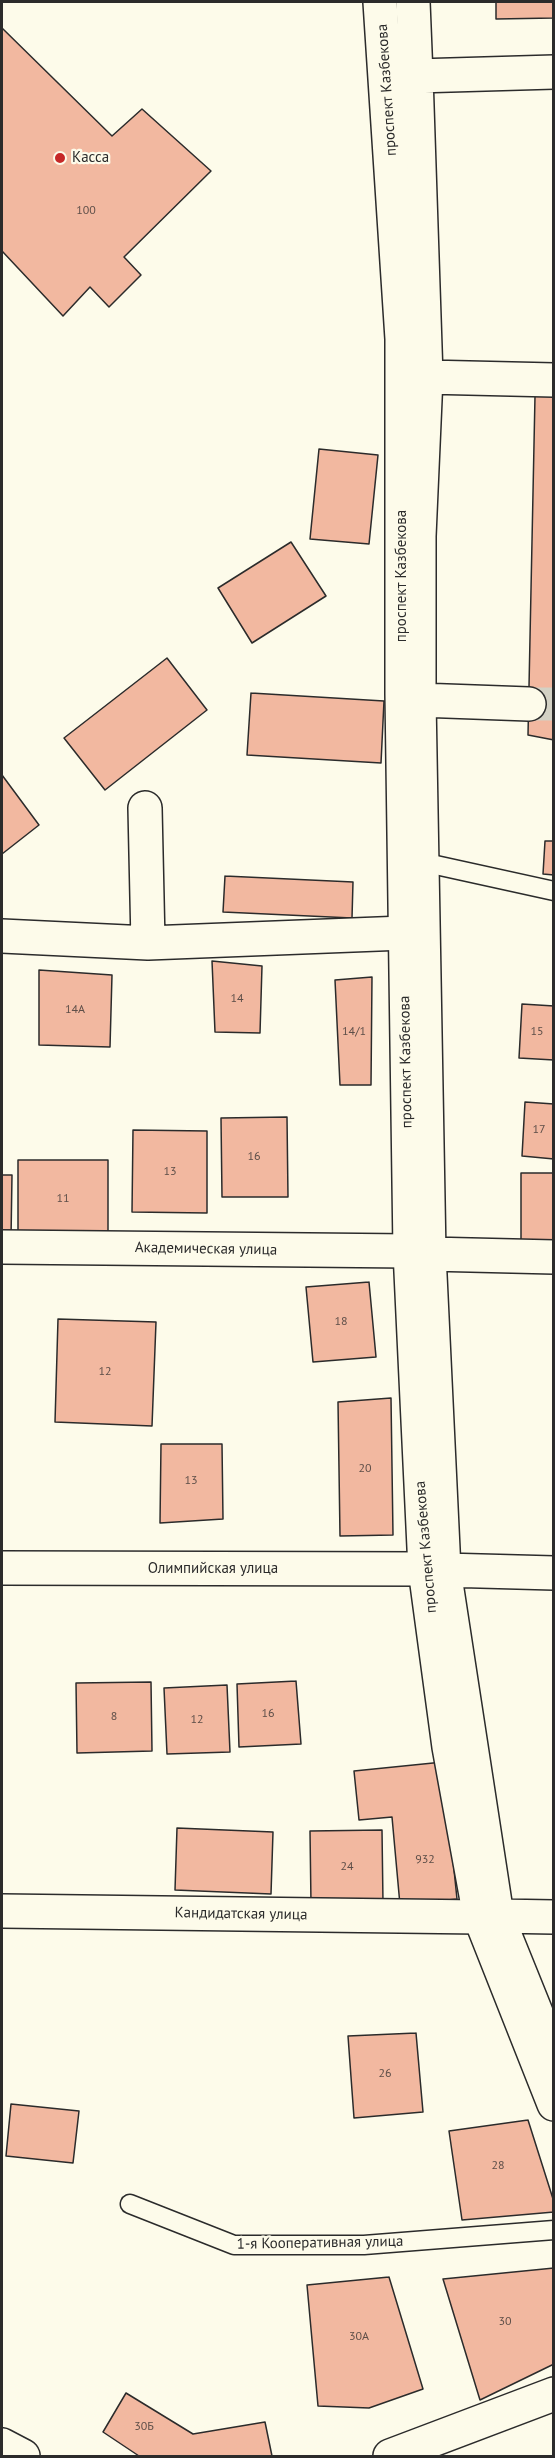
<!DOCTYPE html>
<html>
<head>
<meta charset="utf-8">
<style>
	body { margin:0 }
	#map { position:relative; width:555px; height:2458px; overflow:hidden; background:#fdfbea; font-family:"PT Sans",sans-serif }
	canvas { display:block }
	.frame { position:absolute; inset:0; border:3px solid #2b2b2b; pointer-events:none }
</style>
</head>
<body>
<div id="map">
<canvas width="555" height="2458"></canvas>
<div class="frame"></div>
</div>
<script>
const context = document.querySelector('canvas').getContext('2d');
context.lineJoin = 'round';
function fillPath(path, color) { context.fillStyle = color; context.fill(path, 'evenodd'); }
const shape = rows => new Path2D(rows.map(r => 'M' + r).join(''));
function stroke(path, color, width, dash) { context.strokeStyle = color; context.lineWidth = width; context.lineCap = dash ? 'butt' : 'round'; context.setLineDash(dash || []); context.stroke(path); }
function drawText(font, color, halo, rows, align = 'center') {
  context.font = font + ' "PT Sans",sans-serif'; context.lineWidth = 4.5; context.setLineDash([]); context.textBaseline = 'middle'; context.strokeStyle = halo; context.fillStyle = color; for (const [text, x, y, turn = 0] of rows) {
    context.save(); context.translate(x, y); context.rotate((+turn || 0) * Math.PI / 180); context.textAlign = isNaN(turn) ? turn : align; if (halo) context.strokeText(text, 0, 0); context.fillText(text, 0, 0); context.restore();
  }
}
const building = shape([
	[496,2,554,2,554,18,496,19,496,2],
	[2,28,112,136,142,109,211,171,124,257,141,275,109,307,90,287,63,316,2,251,2,28],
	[554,395,554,740,528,735,535,396,554,395],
	[319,449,378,455,369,544,310,539,319,449],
	[291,542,326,596,252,643,218,588,291,542],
	[167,658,207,710,105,790,64,738,167,658],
	[251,693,384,701,381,763,247,755,251,693],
	[2,775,39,825,2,854,2,775],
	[545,841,554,841,554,875,543,874,545,841],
	[225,876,353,882,352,918,223,912,225,876],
	[212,961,262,966,260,1033,215,1032,212,961],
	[39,970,112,975,110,1047,39,1045,39,970],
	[372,977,371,1085,340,1085,335,980,372,977],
	[522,1004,554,1006,554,1060,519,1058,522,1004],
	[525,1102,554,1104,554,1159,522,1156,525,1102],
	[287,1117,288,1197,222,1197,221,1118,287,1117],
	[133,1130,207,1131,207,1213,132,1212,133,1130],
	[18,1160,108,1160,108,1237,18,1237,18,1160],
	[521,1173,554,1173,554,1252,521,1252,521,1173],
	[2,1175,12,1175,11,1239,2,1238,2,1175],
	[369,1282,376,1357,313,1362,306,1287,369,1282],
	[58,1319,156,1322,152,1426,55,1422,58,1319],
	[391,1398,393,1535,340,1536,338,1402,391,1398],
	[161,1444,222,1444,223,1519,160,1523,161,1444],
	[296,1681,301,1744,239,1747,237,1684,296,1681],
	[151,1682,152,1751,77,1753,76,1683,151,1682],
	[227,1685,230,1752,167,1754,164,1688,227,1685],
	[443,1762,457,1899,400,1905,392,1817,359,1820,354,1771,443,1762],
	[177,1828,273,1832,271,1894,175,1890,177,1828],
	[382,1830,383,1903,311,1904,310,1831,382,1830],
	[416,2033,423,2112,354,2118,348,2036,416,2033],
	[11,2104,79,2111,73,2163,6,2156,11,2104],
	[528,2120,554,2202,554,2212,462,2220,449,2131,528,2120],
	[554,2268,554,2364,480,2400,443,2279,554,2268],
	[389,2277,423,2389,369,2408,318,2406,307,2285,389,2277],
	[126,2393,193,2434,265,2422,272,2456,139,2456,103,2432,126,2393]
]);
fillPath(building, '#f2b8a0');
stroke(building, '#2b2b2b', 1.5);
stroke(shape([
	[529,704,554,704]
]), '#d3d1c4', 33, [33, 16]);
const service = shape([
	[422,862,554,891],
	[130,2204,234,2245,364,2245,554,2230]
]);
const minor = shape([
	[413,2,416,76,554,72],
	[416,76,426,377,554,380],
	[426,377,419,536,419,700,429,1254,444,1570,497,1916,554,2057],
	[419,700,529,704],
	[145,808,148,943],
	[2,936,148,943,404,933],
	[2,1247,410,1251],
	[429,1254,554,1257],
	[2,1568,425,1569],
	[444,1570,554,1573],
	[2,1911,480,1917],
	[497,1916,554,1917],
	[2,2445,23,2456],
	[390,2456,554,2394]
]);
const trunk = shape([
	[380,2,402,339,402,694,410,1251,425,1569,449,1747,480,1917,554,2104]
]);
stroke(service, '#2b2b2b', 21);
stroke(minor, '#2b2b2b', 36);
stroke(trunk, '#2b2b2b', 36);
stroke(service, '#fdfbea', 18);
stroke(minor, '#fdfbea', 33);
stroke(trunk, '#fdfbea', 33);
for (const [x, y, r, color] of [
	[60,158,6,"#c62828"]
]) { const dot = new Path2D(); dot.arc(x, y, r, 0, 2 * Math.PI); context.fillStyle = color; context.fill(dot); stroke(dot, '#fdfbea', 2); }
drawText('12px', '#5d4e48', null, [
	["100",86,211],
	["14",237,999],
	["14А",75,1010],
	["14/1",354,1032],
	["15",537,1032],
	["17",539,1130],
	["16",254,1157],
	["13",170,1172],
	["11",63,1199],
	["18",341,1322],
	["12",105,1372],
	["20",365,1469],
	["13",191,1481],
	["16",268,1714],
	["8",114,1717],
	["12",197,1720],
	["932",425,1860],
	["24",347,1867],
	["26",385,2074],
	["28",498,2166],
	["30",505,2322],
	["30А",359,2337],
	["30Б",144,2427]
]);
drawText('15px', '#2b2b2b', '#fdfbea', [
	["проспект Казбекова",387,90,-94],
	["проспект Казбекова",402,576,-90],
	["проспект Казбекова",406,1062,-91],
	["Академическая улица",206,1249,1],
	["проспект Казбекова",426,1547,-95],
	["Олимпийская улица",213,1569],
	["Кандидатская улица",241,1914,1],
	["1-я Кооперативная улица",320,2243,-1]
]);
drawText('15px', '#2b2b2b', '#fdfbea', [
	["Касса",72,158]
], 'left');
</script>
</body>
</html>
